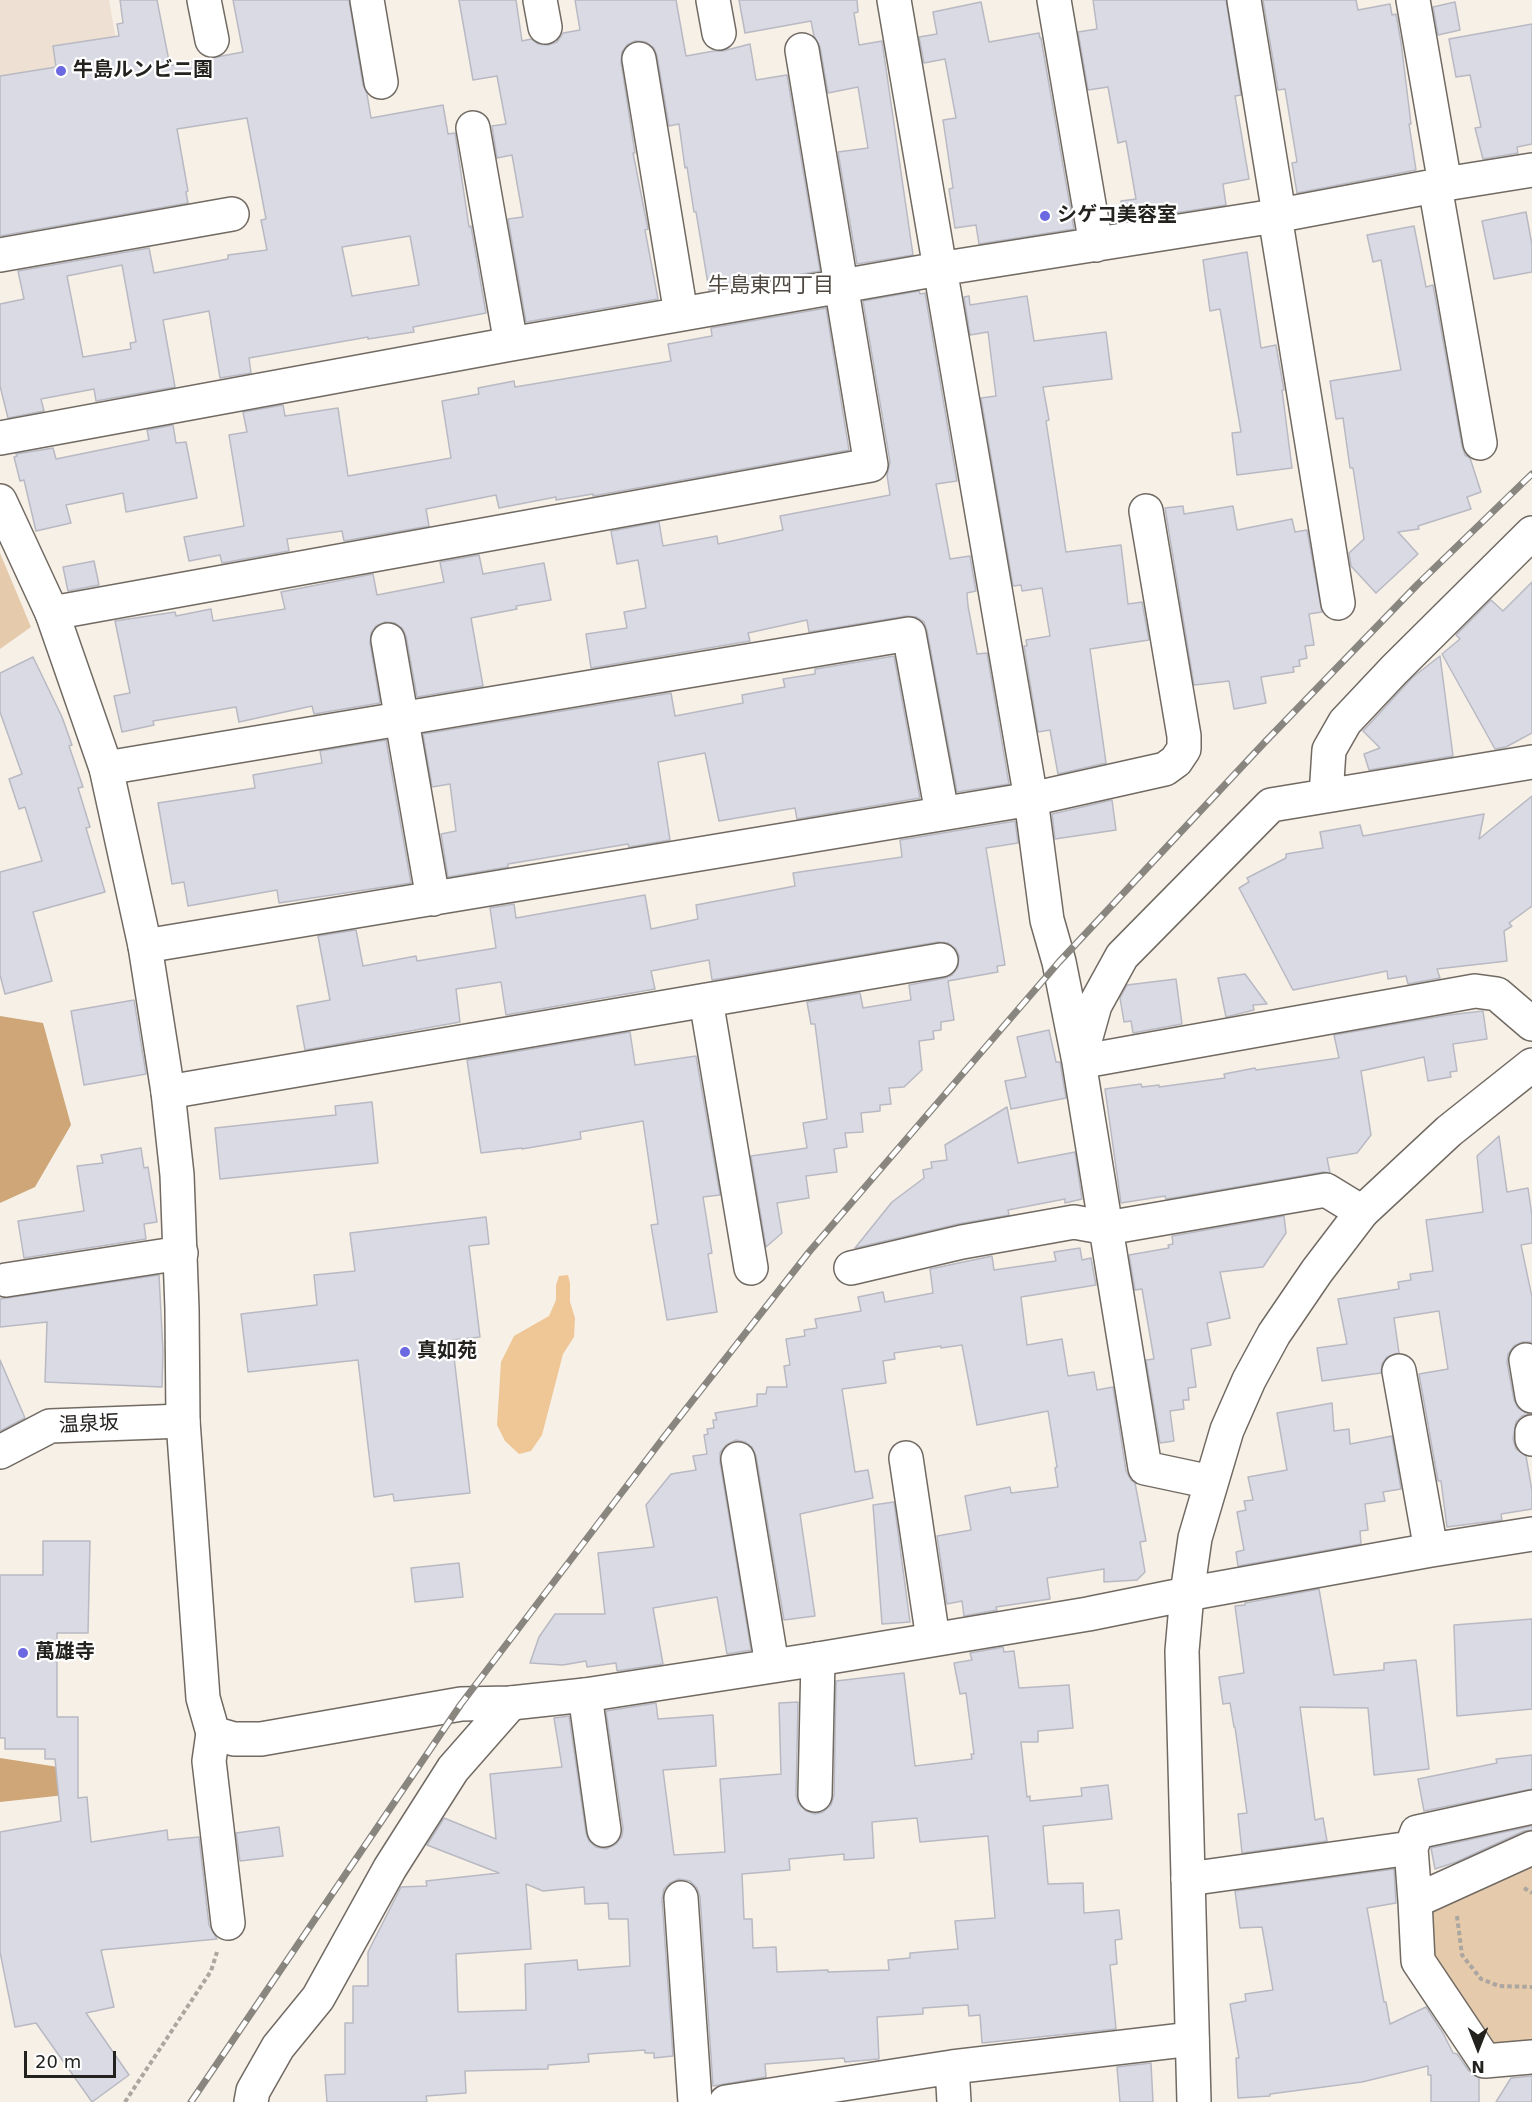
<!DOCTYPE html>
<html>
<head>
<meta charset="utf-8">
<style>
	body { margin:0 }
	#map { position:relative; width:1532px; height:2102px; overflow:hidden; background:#f7f0e7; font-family:"DejaVu Sans",sans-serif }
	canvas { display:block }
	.north { position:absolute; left:1448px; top:2018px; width:60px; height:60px; -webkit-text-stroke:4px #fff; paint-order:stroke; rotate:180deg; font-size:16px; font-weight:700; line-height:24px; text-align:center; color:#24221f }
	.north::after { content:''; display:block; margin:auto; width:21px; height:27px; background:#24221f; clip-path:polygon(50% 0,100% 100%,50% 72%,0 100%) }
	.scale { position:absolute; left:24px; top:2051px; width:92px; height:27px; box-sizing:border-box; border:3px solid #24221f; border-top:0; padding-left:8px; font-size:18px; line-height:21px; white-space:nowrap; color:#24221f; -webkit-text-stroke:4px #fff; paint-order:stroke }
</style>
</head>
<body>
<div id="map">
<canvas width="1532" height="2102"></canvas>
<div class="north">N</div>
<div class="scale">20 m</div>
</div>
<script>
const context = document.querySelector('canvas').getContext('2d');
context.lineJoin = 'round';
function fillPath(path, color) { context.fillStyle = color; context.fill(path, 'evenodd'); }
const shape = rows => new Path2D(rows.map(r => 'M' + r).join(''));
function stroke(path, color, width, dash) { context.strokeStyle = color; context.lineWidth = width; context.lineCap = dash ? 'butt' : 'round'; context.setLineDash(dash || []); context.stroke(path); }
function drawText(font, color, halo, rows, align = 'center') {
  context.font = font + ' "DejaVu Sans","Noto Sans JP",sans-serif'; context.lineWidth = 4.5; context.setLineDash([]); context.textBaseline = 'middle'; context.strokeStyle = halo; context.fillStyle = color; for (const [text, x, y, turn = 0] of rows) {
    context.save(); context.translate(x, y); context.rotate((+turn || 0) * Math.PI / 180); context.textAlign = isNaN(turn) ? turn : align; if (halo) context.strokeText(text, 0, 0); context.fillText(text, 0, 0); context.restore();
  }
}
fillPath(shape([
	[0,0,109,0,134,142,0,165]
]), '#eee1d3');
fillPath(shape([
	[0,553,31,627,0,649],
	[1532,1854,1532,2046,1489,2051,1427,1963,1424,1903]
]), '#e5caab');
fillPath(shape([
	[0,1016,43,1023,71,1125,35,1187,0,1203],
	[0,1758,71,1769,74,1794,0,1802]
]), '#cea677');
fillPath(shape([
	[568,1275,570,1283,570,1302,575,1318,574,1337,563,1354,542,1435,531,1451,519,1454,505,1441,497,1425,501,1362,514,1336,549,1316,556,1300,556,1285,559,1276]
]), '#efc695');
const building = shape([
	[120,0,157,0,170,66,243,52,233,0,349,0,363,85,367,94,371,118,443,105,448,134,455,133,469,227,471,226,486,313,413,327,414,332,368,339,368,337,249,358,251,373,220,378,209,311,163,320,175,387,96,401,94,389,41,399,44,411,8,418,0,386,0,304,24,299,18,271,149,248,154,273,228,259,228,255,267,250,261,220,266,219,247,118,177,129,188,191,186,192,188,203,0,236,0,76,56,67,53,46,119,36,117,24,123,23,120,0],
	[410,236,419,285,352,296,342,247,410,236],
	[122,265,136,342,130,343,131,349,83,357,67,276,122,265],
	[459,0,516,0,522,41,531,39,538,44,548,45,557,42,563,33,580,30,575,0,676,0,686,56,714,51,723,51,750,44,756,80,787,75,820,271,709,290,696,212,694,212,687,167,685,168,679,124,669,126,657,56,654,48,646,42,635,41,627,45,622,52,621,62,635,153,633,153,648,229,645,230,658,299,526,322,508,219,523,217,512,155,497,158,492,126,506,124,497,76,473,80,459,0],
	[739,0,857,0,858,12,854,13,859,45,882,41,913,255,857,264,838,152,868,148,858,87,828,93,820,47,814,36,811,21,745,33,739,0],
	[1093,0,1226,0,1241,95,1235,96,1249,179,1223,184,1226,205,1125,221,1121,201,1136,199,1126,141,1118,143,1108,87,1088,90,1078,32,1097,29,1093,0],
	[1263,0,1356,0,1358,10,1390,4,1392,15,1396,14,1401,42,1411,124,1409,124,1416,170,1297,193,1292,163,1297,162,1285,89,1278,90,1263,0],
	[981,2,989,42,1039,33,1040,38,1041,38,1074,229,979,244,976,225,955,228,949,189,953,188,943,120,956,118,945,59,924,63,919,37,937,34,933,12,981,2],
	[1455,2,1460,30,1438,35,1433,7,1455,2],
	[1532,24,1532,144,1517,147,1518,153,1483,159,1475,128,1481,127,1470,75,1456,77,1449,39,1532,24],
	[1526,212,1532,245,1532,272,1494,279,1482,221,1526,212],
	[1414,226,1426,287,1433,285,1462,446,1465,455,1470,458,1481,492,1467,497,1471,509,1418,526,1419,529,1398,532,1418,554,1376,593,1351,566,1349,553,1364,539,1353,468,1350,468,1343,418,1336,419,1330,381,1401,370,1381,260,1373,262,1367,235,1414,226],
	[1247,252,1261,348,1276,345,1284,390,1282,390,1292,468,1237,475,1232,433,1241,432,1220,309,1210,311,1203,260,1247,252],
	[919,291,920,294,925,293,957,481,936,484,950,559,970,556,976,591,967,593,968,606,977,654,987,653,1009,784,957,792,927,631,924,622,916,617,906,616,809,632,807,620,748,633,750,641,591,668,586,634,627,628,624,612,646,608,638,560,617,564,611,531,659,522,663,546,717,536,718,544,783,530,780,516,890,495,887,475,890,462,863,301,919,291],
	[969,296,970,305,1027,296,1034,341,1106,332,1112,379,1043,387,1049,420,1046,421,1066,552,1121,545,1128,604,1142,602,1149,640,1090,649,1106,763,1058,774,1050,730,1038,732,1024,646,1027,646,1026,640,1050,636,1042,588,1022,591,1021,585,1013,586,981,398,996,396,988,332,970,335,964,297,969,296],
	[826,308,849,450,593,496,593,494,556,500,556,497,499,508,496,495,426,509,429,526,344,541,342,531,287,539,289,551,222,563,220,555,189,561,184,537,244,526,229,435,247,432,243,412,283,405,285,416,338,408,348,476,451,458,442,401,479,394,478,388,514,381,515,387,671,361,668,344,712,336,711,328,826,308],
	[173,425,176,443,186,442,197,498,126,512,123,493,66,505,71,523,36,531,24,480,20,481,14,457,17,456,16,454,53,448,56,459,149,440,147,430,173,425],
	[1183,506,1184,514,1233,506,1237,530,1292,519,1295,532,1307,530,1322,612,1309,614,1314,645,1305,646,1307,658,1299,660,1300,666,1293,667,1294,672,1261,677,1266,703,1234,709,1229,681,1194,685,1165,508,1183,506],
	[479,555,483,574,544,563,551,600,516,606,517,609,471,618,483,686,417,697,406,636,402,628,395,623,385,622,376,626,371,633,370,643,380,703,314,714,312,706,239,722,236,707,153,721,154,725,122,732,114,696,130,693,115,621,175,612,176,616,211,609,213,621,285,609,281,592,373,574,377,595,444,582,440,562,479,555],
	[94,561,99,585,68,591,63,567,94,561],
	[1532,582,1532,733,1506,747,1495,749,1442,654,1460,639,1456,635,1491,600,1503,611,1532,582],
	[894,656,920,798,797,819,795,808,719,821,705,753,658,762,670,840,629,847,628,844,508,864,508,867,448,877,441,834,456,831,450,784,432,787,423,734,671,693,675,716,743,703,742,695,785,687,783,679,815,674,815,669,894,656],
	[1440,656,1453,756,1369,770,1364,754,1380,748,1363,731,1413,677,1440,656],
	[33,657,62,717,72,745,69,746,83,787,78,788,90,827,86,828,105,892,33,912,52,981,5,994,0,975,0,872,42,861,25,807,19,809,9,779,22,774,0,712,0,673,33,657],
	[386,740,411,883,279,903,277,890,188,906,184,882,172,884,158,803,255,788,253,775,322,763,320,751,386,740],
	[1532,796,1532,906,1509,923,1512,926,1504,931,1507,961,1437,969,1440,978,1408,984,1406,976,1388,979,1387,971,1293,990,1239,888,1249,882,1247,878,1286,858,1286,854,1323,848,1320,832,1360,825,1363,836,1484,814,1479,839,1532,796],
	[1112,800,1116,830,1055,839,1052,814,1112,800],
	[1015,821,1018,843,986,848,1005,965,997,966,998,972,948,981,954,1020,941,1022,941,1030,933,1031,934,1039,919,1041,922,1070,904,1087,889,1088,891,1104,880,1105,880,1111,861,1113,863,1132,845,1133,847,1147,834,1149,837,1172,806,1176,809,1198,777,1203,782,1233,766,1247,751,1156,807,1148,803,1123,827,1119,815,1024,811,1024,807,1002,860,993,863,1008,911,1000,909,985,945,978,952,975,958,967,959,956,956,949,948,943,938,942,712,980,709,960,651,971,655,989,506,1015,501,982,456,989,460,1022,305,1050,297,1006,330,1000,318,936,356,930,363,966,416,956,417,961,496,948,490,908,514,904,516,918,645,895,651,929,698,919,696,905,795,886,793,873,902,857,900,840,1015,821],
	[1245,974,1267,1004,1253,1005,1254,1010,1226,1017,1218,978,1245,974],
	[1176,979,1182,1024,1133,1033,1131,1021,1124,1022,1120,998,1127,985,1176,979],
	[134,1000,146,1074,84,1085,71,1011,134,1000],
	[1483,1011,1487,1039,1453,1044,1457,1071,1450,1072,1451,1077,1428,1081,1424,1057,1361,1071,1371,1135,1357,1153,1327,1158,1330,1173,1323,1172,1166,1199,1165,1196,1121,1203,1105,1089,1141,1084,1142,1087,1159,1085,1159,1087,1225,1078,1224,1074,1255,1068,1256,1070,1339,1058,1334,1035,1448,1015,1483,1011],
	[1049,1030,1056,1062,1060,1062,1066,1098,1011,1109,1005,1081,1026,1077,1017,1037,1049,1030],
	[630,1032,635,1065,696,1056,720,1195,703,1197,712,1253,708,1254,717,1312,667,1320,651,1225,658,1224,643,1121,580,1132,581,1139,522,1149,522,1148,481,1153,467,1060,630,1032],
	[372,1102,378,1163,220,1179,215,1128,336,1115,335,1106,372,1102],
	[1007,1107,1018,1163,1075,1152,1082,1199,1065,1203,1065,1199,1008,1210,1009,1215,958,1224,855,1248,892,1202,924,1178,923,1170,932,1168,931,1162,947,1160,945,1145,1007,1107],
	[1499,1136,1507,1192,1528,1188,1532,1216,1532,1243,1521,1245,1532,1297,1532,1342,1522,1342,1514,1346,1508,1354,1507,1362,1514,1400,1518,1408,1529,1414,1522,1416,1516,1422,1513,1439,1516,1449,1526,1456,1532,1491,1532,1509,1501,1514,1502,1520,1447,1527,1441,1481,1438,1481,1419,1374,1448,1369,1439,1311,1394,1318,1399,1353,1387,1357,1382,1364,1381,1373,1322,1381,1317,1348,1347,1344,1338,1299,1399,1289,1398,1282,1411,1280,1410,1274,1433,1271,1426,1220,1483,1212,1477,1156,1499,1136],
	[141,1148,144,1168,148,1167,157,1222,144,1224,146,1239,24,1258,18,1221,84,1211,77,1166,103,1163,101,1155,141,1148],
	[1284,1216,1286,1233,1263,1267,1220,1272,1230,1318,1207,1323,1211,1345,1191,1349,1196,1387,1188,1388,1189,1400,1183,1400,1184,1409,1170,1411,1174,1441,1160,1443,1146,1360,1154,1359,1142,1289,1135,1290,1129,1255,1169,1248,1168,1245,1173,1244,1172,1236,1284,1216],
	[486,1217,489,1244,469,1246,480,1337,452,1340,470,1493,394,1501,393,1494,374,1497,358,1360,248,1372,241,1314,317,1305,314,1275,355,1271,350,1233,486,1217],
	[1080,1248,1082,1260,1091,1258,1096,1285,1021,1297,1027,1345,1062,1339,1068,1376,1094,1372,1097,1390,1113,1387,1126,1471,1131,1480,1135,1483,1146,1541,1140,1542,1145,1572,1137,1580,1104,1582,1104,1569,1047,1578,1050,1599,996,1607,997,1610,964,1616,962,1601,947,1604,937,1536,971,1530,965,1496,1010,1487,1011,1493,1058,1487,1055,1468,1057,1467,1048,1411,977,1425,962,1345,941,1348,941,1346,894,1353,895,1359,883,1361,886,1383,842,1389,855,1472,868,1470,873,1498,800,1514,815,1616,784,1620,756,1456,752,1447,745,1442,736,1440,726,1445,720,1453,720,1462,751,1650,727,1654,717,1597,653,1608,663,1664,617,1671,616,1663,587,1667,586,1661,563,1665,530,1663,539,1637,555,1614,605,1614,598,1553,654,1547,646,1505,671,1474,696,1470,693,1456,707,1454,704,1435,708,1434,707,1429,714,1428,713,1420,717,1420,715,1413,757,1406,757,1394,766,1394,767,1387,787,1387,784,1366,790,1365,786,1339,805,1336,804,1330,817,1328,815,1319,861,1311,858,1297,883,1292,885,1302,933,1293,930,1269,992,1256,994,1270,1056,1261,1054,1252,1080,1248],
	[159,1275,163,1351,162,1387,45,1382,47,1322,0,1327,0,1299,159,1275],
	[0,1360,25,1418,0,1431,0,1360],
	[1332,1403,1334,1431,1349,1429,1350,1444,1392,1436,1401,1489,1383,1492,1385,1501,1365,1504,1368,1530,1360,1531,1361,1544,1238,1566,1236,1552,1244,1550,1237,1512,1246,1510,1244,1501,1253,1500,1248,1477,1287,1470,1277,1413,1332,1403],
	[894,1502,910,1622,882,1624,873,1505,894,1502],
	[43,1541,90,1541,88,1633,57,1633,57,1717,78,1717,78,1798,87,1797,91,1842,167,1830,168,1840,199,1837,209,1925,217,1939,101,1950,114,2007,86,2013,129,2075,92,2102,36,2023,15,2027,0,1952,0,1832,61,1821,55,1759,45,1759,45,1749,5,1749,5,1738,0,1738,0,1575,43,1575,43,1541],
	[459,1563,463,1597,415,1602,411,1568,459,1563],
	[1319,1589,1334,1675,1384,1670,1384,1663,1416,1660,1429,1769,1374,1775,1368,1708,1300,1707,1315,1820,1323,1818,1327,1841,1242,1853,1238,1814,1247,1813,1235,1727,1234,1727,1230,1703,1223,1704,1219,1677,1244,1673,1235,1606,1245,1605,1245,1603,1319,1589],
	[1532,1619,1532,1709,1457,1716,1454,1625,1532,1619],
	[1003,1647,1004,1652,1014,1651,1019,1688,1069,1685,1073,1728,1038,1731,1038,1742,1021,1742,1027,1797,1030,1796,1030,1801,1082,1796,1081,1788,1108,1785,1112,1819,1043,1826,1048,1884,1083,1883,1084,1913,1119,1910,1122,1939,1115,1940,1117,1964,1110,1965,1116,2029,982,2043,980,2015,969,2016,968,2005,923,2008,923,2014,877,2017,879,2059,845,2062,844,2058,765,2064,766,2077,713,2086,700,1897,697,1888,690,1881,679,1879,670,1883,664,1889,662,1899,673,2056,654,2058,654,2053,645,2053,645,2050,588,2054,589,2062,548,2065,548,2069,465,2071,466,2093,426,2096,427,2102,327,2102,325,2075,345,2074,345,2023,353,2023,353,1986,368,1986,368,1952,401,1887,427,1886,426,1881,499,1873,427,1845,444,1818,496,1839,490,1774,562,1767,554,1718,569,1716,586,1833,589,1841,596,1847,606,1849,616,1844,622,1836,623,1828,606,1711,656,1703,658,1719,713,1715,716,1766,663,1770,674,1855,725,1852,720,1779,781,1774,779,1703,798,1702,796,1795,798,1803,806,1811,815,1814,823,1812,831,1805,834,1795,836,1681,904,1673,915,1766,972,1759,971,1754,974,1754,966,1693,960,1694,954,1663,972,1660,970,1653,1003,1647],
	[917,1818,920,1842,988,1836,995,1918,955,1921,958,1949,910,1953,910,1958,888,1960,889,1970,828,1972,828,1970,777,1972,776,1947,753,1948,752,1919,744,1919,742,1874,790,1870,789,1859,844,1854,844,1860,874,1858,872,1822,917,1818],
	[526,1884,543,1891,584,1887,585,1904,608,1903,609,1919,628,1919,630,1966,578,1970,577,1960,525,1964,526,2010,458,2012,456,1954,531,1949,526,1884],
	[1532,1755,1532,1789,1424,1811,1418,1779,1497,1763,1496,1759,1532,1755],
	[1532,1826,1532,1830,1524,1831,1456,1862,1435,1869,1431,1848,1532,1826],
	[279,1827,283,1856,240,1861,236,1833,279,1827],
	[1394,1869,1396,1903,1367,1908,1384,2002,1386,2002,1390,2024,1426,2007,1443,2033,1453,2053,1457,2054,1469,2071,1479,2078,1479,2102,1431,2102,1431,2075,1428,2075,1428,2066,1362,2082,1270,2094,1270,2096,1238,2098,1236,2058,1239,2058,1230,2004,1246,2001,1245,1994,1273,1990,1262,1927,1240,1928,1235,1891,1394,1869],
	[1151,2063,1153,2102,1120,2102,1117,2067,1151,2063],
	[1532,2076,1532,2102,1496,2102,1511,2078,1532,2076]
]);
fillPath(building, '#d9dae4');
stroke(building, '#b8b9c2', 1.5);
const street = shape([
	[204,0,212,40],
	[367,0,381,82],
	[540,0,545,27],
	[713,0,719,33],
	[894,0,1031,799,1047,920,1059,962,1079,1062,1145,1468,1211,1482],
	[1054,0,1096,245],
	[1244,0,1279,214],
	[1413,0,1445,184],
	[639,59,681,314],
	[473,128,511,344],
	[1435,186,1480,443],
	[1275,216,1338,603],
	[0,255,232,214],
	[0,438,511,344,939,269,1275,216,1445,184,1532,170],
	[52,613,871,465,802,50],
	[388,640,433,899],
	[106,768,909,634,942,813],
	[1326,796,1329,750,1345,722,1394,670,1532,533],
	[145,946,1031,799,1165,769,1176,761,1184,749,1184,736,1146,511],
	[706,1000,751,1268],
	[1081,1055,1095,1005,1122,956,1271,805,1532,762],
	[1079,1062,1475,991,1497,994,1532,1024],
	[168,1092,941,960],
	[851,1268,962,1242,1074,1222,1107,1228,1326,1190,1362,1212],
	[6,1280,181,1253],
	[1526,1360,1532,1396],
	[1399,1371,1431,1550],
	[1532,1432,1532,1439],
	[0,1452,50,1426,183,1421],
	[906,1458,933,1639],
	[738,1459,772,1665],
	[1187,1594,1431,1550,1532,1534],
	[585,1695,604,1830],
	[213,1733,209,1761,228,1923],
	[815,1795,818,1659],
	[1411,1848,1417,1832,1532,1807],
	[1188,1879,1411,1848,1415,1901,1532,1848],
	[681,1898,695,2102],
	[1415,1901,1418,1961,1485,2061,1532,2057],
	[952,2067,954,2102],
	[251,2102,253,2091,278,2047,318,1998,390,1868,453,1769,511,1703],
	[726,2102,952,2067,1192,2039]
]);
const secondary = shape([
	[0,501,52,613,106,768,145,946,168,1092,177,1175,182,1309,183,1421,203,1698,213,1733,234,1739,261,1739,461,1704,511,1703,585,1695,818,1659,1088,1614,1187,1594],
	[1194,2102,1182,1651,1187,1594,1195,1538,1227,1430,1249,1380,1274,1334,1317,1271,1362,1212,1449,1131,1532,1065]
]);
stroke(street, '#716a63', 36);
stroke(secondary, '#716a63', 36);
stroke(shape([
	[1524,1888,1532,1893],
	[1457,1916,1462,1955,1481,1979,1499,1986,1532,1987],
	[125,2102,211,1971,217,1952]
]), '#aba69f', 4, [4.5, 3]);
stroke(street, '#fff', 33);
stroke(secondary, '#fff', 33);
const rail = shape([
	[191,2102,461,1704,664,1437,809,1252,1059,962,1264,743,1418,584,1532,474]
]);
stroke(rail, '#89857f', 7);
stroke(rail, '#fff', 4.5, [14]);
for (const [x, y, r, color] of [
	[61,71,6,"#6c68e1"],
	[1045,216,6,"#6c68e1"],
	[405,1352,6,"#6c68e1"],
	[23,1653,6,"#6c68e1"]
]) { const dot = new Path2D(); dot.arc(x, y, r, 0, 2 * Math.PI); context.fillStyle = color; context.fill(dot); stroke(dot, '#fff', 2); }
drawText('bold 20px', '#24221f', '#fff', [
	["牛島ルンビニ園",73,71],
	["シゲコ美容室",1057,216],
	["真如苑",417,1352],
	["萬雄寺",35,1653]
], 'left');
drawText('20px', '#24221f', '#fff', [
	["温泉坂",89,1425,-3]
]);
drawText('21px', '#4e4841', '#fff', [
	["牛島東四丁目",771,287]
]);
</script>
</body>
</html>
